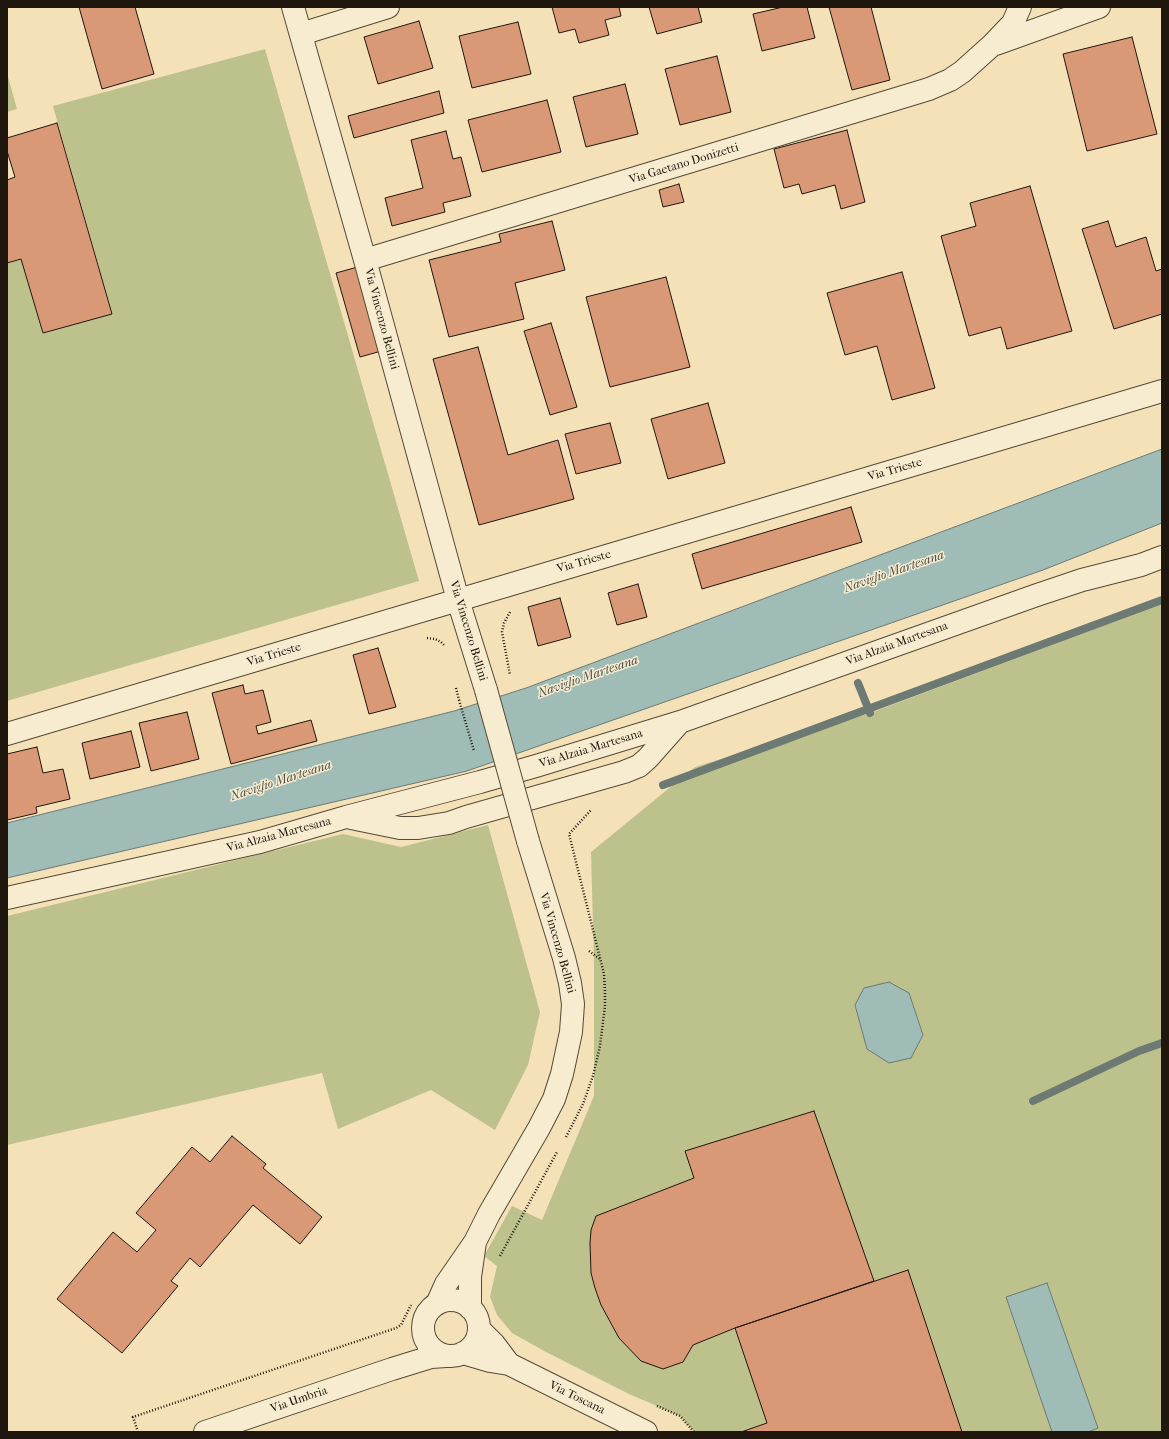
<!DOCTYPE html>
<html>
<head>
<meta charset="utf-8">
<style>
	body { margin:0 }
	#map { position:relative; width:1169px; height:1439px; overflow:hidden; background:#f5e1b7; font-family:"IM FELL French Canon",serif }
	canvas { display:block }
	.frame { position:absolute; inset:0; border:8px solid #1f170e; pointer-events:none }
</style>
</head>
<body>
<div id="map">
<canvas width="1169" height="1439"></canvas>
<div class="frame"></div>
</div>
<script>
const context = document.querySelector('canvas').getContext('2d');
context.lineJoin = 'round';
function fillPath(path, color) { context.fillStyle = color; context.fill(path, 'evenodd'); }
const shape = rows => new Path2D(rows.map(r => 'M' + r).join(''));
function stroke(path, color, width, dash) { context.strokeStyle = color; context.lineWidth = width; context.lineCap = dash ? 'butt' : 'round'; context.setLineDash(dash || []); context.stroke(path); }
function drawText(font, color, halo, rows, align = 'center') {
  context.font = font + ' "IM FELL French Canon",serif'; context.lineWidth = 3; context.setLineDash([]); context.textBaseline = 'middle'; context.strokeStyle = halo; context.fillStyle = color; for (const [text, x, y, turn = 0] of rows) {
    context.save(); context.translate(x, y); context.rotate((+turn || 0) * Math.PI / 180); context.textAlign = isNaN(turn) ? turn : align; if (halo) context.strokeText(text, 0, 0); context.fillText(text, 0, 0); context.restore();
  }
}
fillPath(shape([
	[265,49,419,581,7,701,7,263,21,259,43,333,112,313,53,106],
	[7,73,17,109,7,112],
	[1162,604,1162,1432,694,1432,680,1416,629,1394,544,1351,512,1333,497,1315,490,1297,497,1266,484,1256,512,1206,542,1220,594,1096,594,963,591,852,695,767,870,713],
	[488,825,540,1012,528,1065,495,1130,431,1090,338,1129,322,1073,7,1145,7,916,343,834,401,847]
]), '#bdc28d');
const water = shape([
	[1162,449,1162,523,1043,570,467,771,7,878,7,823,454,711,526,688,1162,449],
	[889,982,909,993,923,1035,911,1058,889,1063,867,1049,855,1005,864,988,889,982],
	[1047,1283,1098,1428,1088,1432,1052,1432,1006,1297,1047,1283]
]);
fillPath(water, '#9fbcb6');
stroke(water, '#6c7a73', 1);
stroke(shape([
	[858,683,870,713],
	[663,785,1162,600],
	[1033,1101,1139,1051,1162,1043]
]), '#6c7a73', 8);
const building = shape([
	[79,7,135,7,154,74,102,89,79,7],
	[552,7,619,7,621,16,605,20,609,35,579,43,575,29,559,33,552,7],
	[649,7,698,7,702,22,657,34,649,7],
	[783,7,807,7,815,38,762,51,753,14,783,7],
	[829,7,871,7,890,80,852,90,829,7],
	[419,21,433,68,378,84,364,37,419,21],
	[518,22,531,74,472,88,459,36,518,22],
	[1132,37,1157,134,1087,151,1063,54,1132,37],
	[717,56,731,112,680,125,665,69,717,56],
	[625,84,638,134,586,147,573,97,625,84],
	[439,91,444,113,354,138,348,116,439,91],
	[547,100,561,152,482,172,468,120,547,100],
	[57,123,112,314,43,333,21,259,7,263,7,180,15,177,7,151,7,138,57,123],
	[847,130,865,202,841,209,835,185,802,194,799,184,784,188,774,149,847,130],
	[446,131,453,159,461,157,471,196,443,203,445,212,392,226,385,198,423,188,411,140,446,131],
	[679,184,684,202,663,207,659,190,679,184],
	[1030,186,1072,331,1007,349,1001,327,969,336,941,236,976,226,970,203,1030,186],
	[552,221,565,270,515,283,524,319,449,337,429,260,501,242,499,234,552,221],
	[1108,221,1116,247,1146,237,1156,271,1162,269,1162,314,1114,329,1082,229,1108,221],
	[361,266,385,350,360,357,336,273,361,266],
	[902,272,935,388,892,400,877,346,845,355,827,293,902,272],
	[666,277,690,367,610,387,586,297,666,277],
	[551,323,577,407,550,415,524,331,551,323],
	[478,347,508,455,558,440,574,499,479,525,433,359,478,347],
	[708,403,725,463,668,479,651,419,708,403],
	[610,423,621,463,576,474,565,434,610,423],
	[851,507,862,542,702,589,692,554,851,507],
	[638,584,647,617,617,625,608,593,638,584],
	[560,598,571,637,538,646,528,607,560,598],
	[378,648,396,707,369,714,353,655,378,648],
	[243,685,245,694,263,690,271,722,256,726,258,734,311,720,317,741,231,764,212,693,243,685],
	[187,712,199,759,151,771,139,723,187,712],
	[131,731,140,767,90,779,82,743,131,731],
	[37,747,43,773,63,769,70,799,36,807,37,813,7,820,7,754,37,747],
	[814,1111,874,1281,735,1328,693,1345,683,1362,663,1369,641,1361,619,1338,601,1305,595,1288,591,1273,590,1243,591,1230,596,1216,694,1178,685,1151,814,1111],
	[232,1136,266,1164,263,1168,322,1217,300,1244,253,1205,200,1267,190,1258,171,1281,178,1286,122,1353,57,1299,113,1232,137,1252,156,1230,136,1213,192,1147,210,1162,232,1136],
	[908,1270,962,1432,741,1432,767,1423,735,1328,908,1270]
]);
fillPath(building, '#d99876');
stroke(building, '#1f170e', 1);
const minor = shape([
	[293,7,365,260,458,600,486,690],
	[301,34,388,7],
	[996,44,1099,7],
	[365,260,929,89,950,80,962,72,991,46,1013,23,1020,7],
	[7,734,1162,391],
	[351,818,400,828,418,828,449,823,466,817,624,772,639,766,648,758,679,723],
	[7,898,260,842,346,817,480,782,536,766,680,722,1037,595,1082,580,1141,565,1162,557],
	[475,1242,489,1214,539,1128,554,1099,562,1074,571,1032,573,1004,570,983,564,958,528,841],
	'423 1328a28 28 0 1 1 56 0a28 28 0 1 1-56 0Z',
	[437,1304,446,1284,475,1242,470,1277,470,1308],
	[463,1353,490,1361,509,1364,494,1344,479,1329],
	[509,1364,646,1432],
	[205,1432,392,1369,431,1357,446,1356]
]);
stroke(minor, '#544a38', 24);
stroke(shape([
	[510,612,504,623,502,632,510,675],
	[427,638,435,639,441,642,444,645],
	[456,688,459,700],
	[589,951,600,959],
	[566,1137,583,1104,593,1076,600,1046,605,1006,605,991,604,974,569,834,591,810],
	[500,1256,557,1152],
	[657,1406,680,1416,694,1432],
	[138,1432,133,1417,396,1328,401,1325,411,1305]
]), '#1f170e', 2.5, [1, 2]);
stroke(minor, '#f8ecd0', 22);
const minorBridge = shape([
	[486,690,528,841]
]);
stroke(minorBridge, '#544a38', 24, []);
stroke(shape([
	[459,700,474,751]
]), '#1f170e', 2.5, [1, 2]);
stroke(minorBridge, '#f8ecd0', 22);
drawText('12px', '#1f170e', '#f8ecd0', [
	["Via Gaetano Donizetti",684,164,-17],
	["Via Vincenzo Bellini",381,319,75],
	["Via Trieste",895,470,-16],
	["Via Trieste",584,562,-16],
	["Via Vincenzo Bellini",468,631,73],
	["Via Alzaia Martesana",897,644,-20],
	["Via Trieste",274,655,-17],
	["Via Alzaia Martesana",591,749,-17],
	["Via Alzaia Martesana",279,835,-15],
	["Via Vincenzo Bellini",557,943,74],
	["Via Toscana",577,1398,26],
	["Via Umbria",299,1400,-19]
]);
drawText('italic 13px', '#4c5149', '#f8ecd0', [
	["Naviglio Martesana",894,572,-19],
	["Naviglio Martesana",588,677,-19],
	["Naviglio Martesana",281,781,-18]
]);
</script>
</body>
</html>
